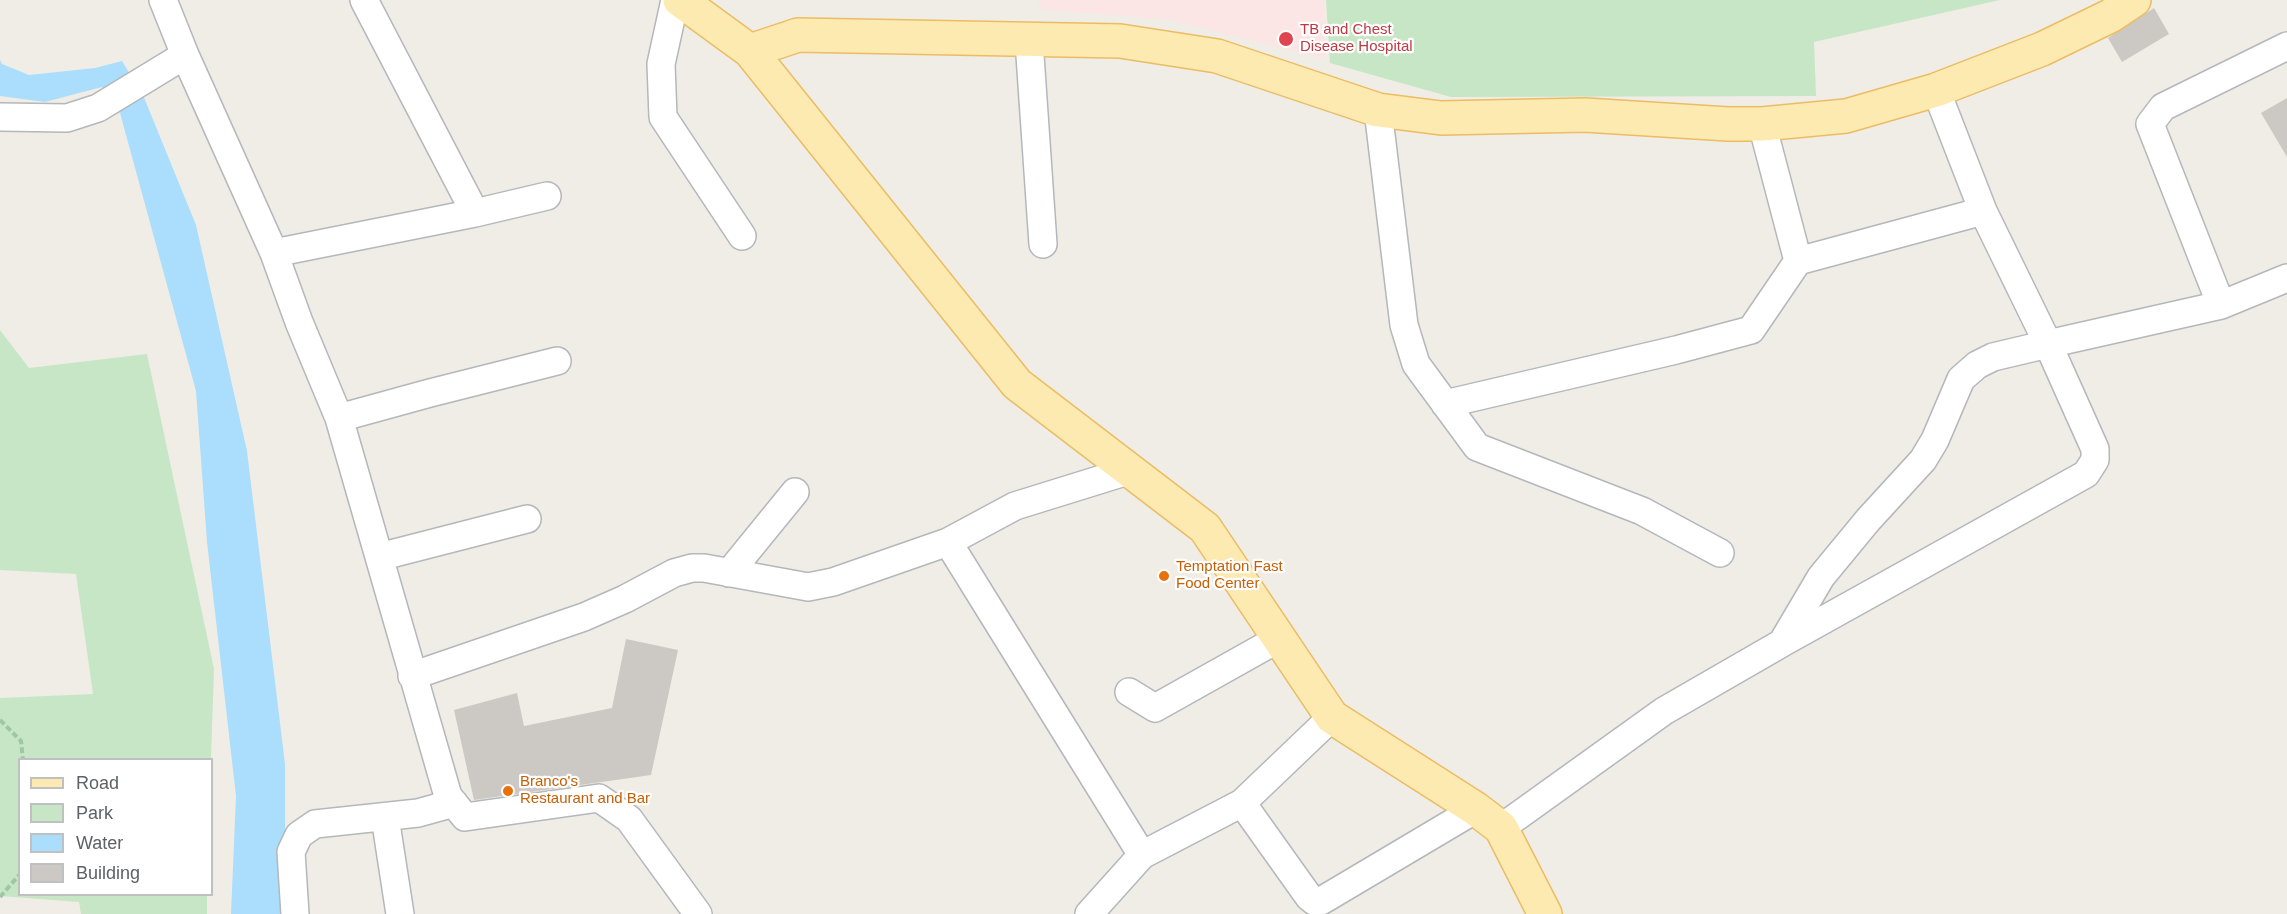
<!DOCTYPE html>
<html>
<head>
<meta charset="utf-8">
<style>
	body { margin:0 }
	#map { position:relative; width:2287px; height:914px; overflow:hidden; background:#f0ede7; font-family:Helvetica,sans-serif }
	canvas { display:block }
	.legend { position:absolute; left:18px; top:758px; width:195px; height:138px; box-sizing:border-box; background:#fff; border:2px solid #bfc0c2; margin:0; padding:8px 10px; list-style:none; font-size:18px; color:#5e6266 }
	.legend li { display:flex; align-items:center; gap:12px; height:30px }
	.legend b { width:30px; border:2px solid #bfc0c2 }
</style>
</head>
<body>
<div id="map">
<canvas width="2287" height="914"></canvas>
<ul class="legend">
<li><b style="height:8px;background:#fceab0"></b>Road</li>
<li><b style="height:16px;background:#c7e6c5"></b>Park</li>
<li><b style="height:16px;background:#abdefc"></b>Water</li>
<li><b style="height:16px;background:#ccc8c4"></b>Building</li>
</ul>
</div>
<script>
const context = document.querySelector('canvas').getContext('2d');
context.lineJoin = 'round';
function fillPath(path, color) { context.fillStyle = color; context.fill(path, 'evenodd'); }
const shape = rows => new Path2D(rows.map(r => 'M' + r).join(''));
function stroke(path, color, width, dash) { context.strokeStyle = color; context.lineWidth = width; context.lineCap = dash ? 'butt' : 'round'; context.setLineDash(dash || []); context.stroke(path); }
function drawText(font, color, halo, rows, align = 'center') {
  context.font = font + ' Helvetica,sans-serif'; context.lineWidth = 4.5; context.setLineDash([]); context.textBaseline = 'middle'; context.strokeStyle = halo; context.fillStyle = color; for (const [text, x, y, turn = 0] of rows) {
    context.save(); context.translate(x, y); context.rotate((+turn || 0) * Math.PI / 180); context.textAlign = isNaN(turn) ? turn : align; if (halo) context.strokeText(text, 0, 0); context.fillText(text, 0, 0); context.restore();
  }
}
fillPath(shape([
	[1039,0,1324,0,1325,59,1170,20,1039,9]
]), '#fbe5e5');
fillPath(shape([
	[1326,0,2000,0,1814,42,1816,96,1451,97,1330,63],
	[0,330,29,368,147,354,214,669,211,759,20,760,20,894,207,895,207,914,81,914,79,902,0,896,0,698,93,694,76,574,0,570]
]), '#c7e6c5');
fillPath(shape([
	[0,60,2,64,29,75,95,68,122,61,143,95,196,225,247,451,285,764,285,914,231,914,236,796,207,542,196,391,120,113,102,87,45,102,0,96]
]), '#abdefc');
fillPath(shape([
	[2154,8,2169,34,2122,62,2108,38],
	[2287,98,2287,157,2261,113],
	[626,639,678,650,651,775,474,800,454,710,517,693,524,726,612,708]
]), '#ccc8c4');
const minor = shape([
	[163,0,185,55,274,253,299,322,339,418,448,796,465,817,599,798,629,819,698,914],
	[364,0,475,213],
	[675,0,661,64,663,117,742,236],
	[1029,41,1043,244],
	[1936,90,1983,211,2048,344,2221,305,2287,278],
	[1378,110,1404,325,1416,364,1477,447,1642,511,1720,553],
	[0,117,67,118,98,108,185,55],
	[274,253,475,213,547,196],
	[1798,261,1983,211],
	[2221,305,2150,124,2163,107,2287,46],
	[1445,404,1676,350,1751,330,1798,261,1762,124],
	[339,418,430,393,557,361],
	[948,542,1142,855,1242,803,1332,717],
	[379,557,527,519],
	[729,573,795,492],
	[412,676,584,617,625,599,674,573,692,568,704,568,808,587,833,582,948,542,1015,506,1131,470],
	[1129,692,1155,708,1278,639],
	[1242,803,1309,897,1314,901,1321,901,1476,809],
	[385,817,400,914],
	[1501,828,1664,711,1782,643,1821,577,1868,520,1923,460,1935,440,1961,379,1977,365,1993,357,2048,344,2095,449,2095,460,2086,474,1782,643],
	[295,914,291,852,299,835,315,824,418,813,454,803],
	[1089,914,1142,855]
]);
const major = shape([
	[680,0,750,51,798,35,1120,41,1217,56,1378,110,1441,118,1585,115,1728,124,1762,124,1846,116,1936,90,2042,49,2110,16,2134,0],
	[750,51,1017,384,1205,528,1332,717,1476,809,1501,828,1545,914]
]);
stroke(minor, '#b4b7bb', 30);
stroke(major, '#ecbc63', 36);
stroke(shape([
	[0,720,21,741,23,760],
	[0,897,20,874]
]), '#9ec7a6', 4, [6, 3]);
stroke(minor, '#fff', 27);
stroke(major, '#fceab0', 33);
for (const [x, y, r, color] of [
	[1286,39,8,"#e0444e"],
	[1164,576,6,"#e8710a"],
	[508,791,6,"#e8710a"]
]) { const dot = new Path2D(); dot.arc(x, y, r, 0, 2 * Math.PI); context.fillStyle = color; context.fill(dot); stroke(dot, '#fff', 2); }
drawText('15px', '#be3a42', '#fff', [
	["TB and Chest",1300,30],
	["Disease Hospital",1300,47]
], 'left');
drawText('15px', '#c56008', '#fff', [
	["Temptation Fast",1176,567],
	["Food Center",1176,584],
	["Branco's",520,782],
	["Restaurant and Bar",520,799]
], 'left');
</script>
</body>
</html>
